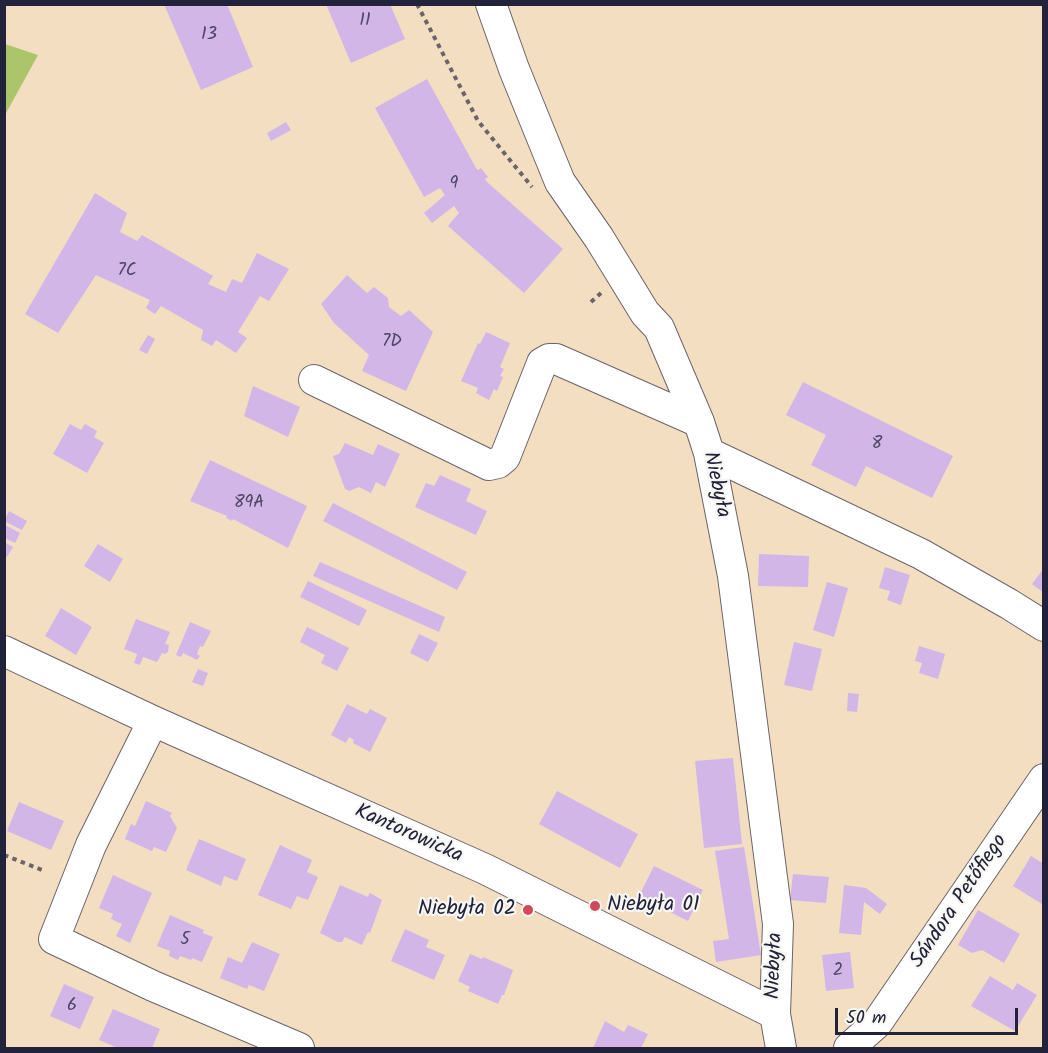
<!DOCTYPE html>
<html>
<head>
<meta charset="utf-8">
<style>
	body { margin:0 }
	#map { position:relative; width:1048px; height:1053px; overflow:hidden; background:#f3dec2; font-family:Kalam,sans-serif }
	canvas { display:block }
	.frame { position:absolute; inset:0; border:6px solid #22223b; pointer-events:none }
	.scale { position:absolute; left:835px; top:1008px; width:183px; height:27px; box-sizing:border-box; border:3px solid #22223b; border-top:0; padding-left:8px; font-size:18px; line-height:21px; white-space:nowrap; color:#22223b; -webkit-text-stroke:4px #f6f6f2; paint-order:stroke }
</style>
</head>
<body>
<div id="map">
<canvas width="1048" height="1053"></canvas>
<div class="frame"></div>
<div class="scale">50 m</div>
</div>
<script>
const context = document.querySelector('canvas').getContext('2d');
context.lineJoin = 'round';
function fillPath(path, color) { context.fillStyle = color; context.fill(path, 'evenodd'); }
const shape = rows => new Path2D(rows.map(r => 'M' + r).join(''));
function stroke(path, color, width, dash) { context.strokeStyle = color; context.lineWidth = width; context.lineCap = dash ? 'butt' : 'round'; context.setLineDash(dash || []); context.stroke(path); }
function drawText(font, color, halo, rows, align = 'center') {
  context.font = font + ' Kalam,sans-serif'; context.lineWidth = 4.5; context.setLineDash([]); context.textBaseline = 'middle'; context.strokeStyle = halo; context.fillStyle = color; for (const [text, x, y, turn = 0] of rows) {
    context.save(); context.translate(x, y); context.rotate((+turn || 0) * Math.PI / 180); context.textAlign = isNaN(turn) ? turn : align; if (halo) context.strokeText(text, 0, 0); context.fillText(text, 0, 0); context.restore();
  }
}
fillPath(shape([
	[5,44,38,55,5,115]
]), '#acc56a');
fillPath(shape([
	[164,4,227,4,253,67,201,90],
	[326,4,390,4,405,39,351,63],
	[427,79,476,168,478,170,481,168,488,177,485,179,487,182,563,249,524,293,448,226,459,213,454,206,432,223,424,213,445,195,440,188,424,197,375,108],
	[286,122,291,130,271,141,267,133],
	[95,193,127,213,120,232,137,241,142,235,213,276,208,284,226,292,232,279,242,283,257,253,289,269,269,301,260,296,238,332,247,338,236,353,216,340,212,346,201,340,203,330,161,306,155,314,146,308,150,300,96,275,58,333,25,314],
	[347,275,367,293,374,287,388,298,389,307,401,316,409,310,433,332,406,391,362,371,369,355,334,323,321,304],
	[486,332,510,343,500,367,504,369,500,376,503,377,497,391,494,389,489,400,476,393,478,388,461,381,478,343,480,344],
	[148,335,155,339,147,354,139,350],
	[803,382,953,456,932,498,866,466,856,487,811,465,826,435,786,415],
	[253,386,300,407,288,437,244,416],
	[70,424,81,430,85,424,97,431,94,437,104,443,87,473,53,454],
	[345,443,373,455,378,444,400,454,385,487,376,482,371,493,359,487,349,491,345,489,333,456,339,454],
	[210,460,307,506,288,548,233,519,232,521,226,518,227,516,190,501],
	[440,475,471,489,466,501,487,511,476,535,415,507,426,483,434,486],
	[333,503,467,572,457,590,323,521],
	[9,511,27,521,22,530,4,521],
	[5,525,20,533,15,543,5,538],
	[4,542,13,547,7,557,4,556],
	[98,544,123,559,110,582,84,566],
	[759,554,809,556,808,587,758,586],
	[320,562,445,617,439,632,313,576],
	[885,567,910,575,901,605,887,600,890,591,879,588],
	[1044,568,1044,593,1032,584],
	[308,581,367,610,359,626,300,597],
	[827,582,848,588,834,637,813,630],
	[61,608,92,627,76,655,45,636],
	[136,619,170,632,165,644,169,645,168,652,165,654,162,653,157,662,143,657,140,665,134,663,137,654,124,649],
	[190,622,211,631,203,647,200,646,197,654,200,656,197,660,183,653,181,657,176,655],
	[307,627,349,648,337,671,321,663,325,655,300,642],
	[419,634,438,643,428,662,410,653],
	[794,642,822,649,812,691,784,685],
	[919,646,945,654,938,679,919,673,922,663,915,661],
	[198,669,208,673,203,686,192,682],
	[848,693,859,694,857,712,847,711],
	[347,704,367,714,370,709,387,718,370,752,353,743,354,740,349,737,346,743,331,735],
	[733,758,742,844,704,848,695,761],
	[557,791,638,834,620,868,539,824],
	[146,801,172,813,170,816,177,828,166,852,154,847,152,851,125,839,131,824,135,826],
	[19,802,64,821,51,850,7,831],
	[199,839,246,859,237,881,224,876,221,886,186,870],
	[280,845,312,860,307,872,318,877,308,900,297,896,291,909,258,895],
	[744,847,761,955,716,962,713,941,729,939,715,851],
	[1031,856,1044,864,1042,904,1013,886],
	[654,866,703,890,688,921,639,896],
	[793,874,829,877,826,903,790,900],
	[113,875,152,893,130,943,116,936,122,924,111,919,113,914,99,908],
	[340,885,368,897,370,893,382,900,370,933,368,932,362,945,345,937,342,942,338,942,320,933],
	[844,885,866,888,887,904,880,914,864,902,861,935,839,933],
	[978,910,1020,934,1004,963,982,950,972,953,958,945],
	[170,915,204,930,203,933,213,937,202,962,192,958,191,960,180,956,178,960,169,956,170,951,157,946],
	[405,929,429,940,426,947,445,955,434,980,391,961],
	[252,942,280,954,264,991,249,985,247,989,220,978,228,957,242,963],
	[850,952,854,988,826,991,822,955],
	[470,954,482,959,483,957,513,970,504,995,502,995,498,1004,468,991,470,987,458,981],
	[990,976,1013,990,1017,983,1037,995,1015,1031,971,1006],
	[64,984,94,997,80,1029,50,1016],
	[113,1009,160,1029,152,1048,118,1048,99,1040],
	[605,1021,624,1032,628,1025,648,1034,641,1048,593,1048]
]), '#d2b6e8');
const minor = shape([
	[491,4,514,69,560,182,599,238,645,313,659,328,699,422,709,453,733,576,778,924,775,1014,781,1048],
	[314,380,489,465,498,463,505,457,542,363,549,359,556,359,699,422],
	[709,453,921,554,1009,604,1044,626],
	[4,651,153,721,485,869,775,1014],
	[153,721,91,845,54,939,153,986,299,1048],
	[849,1048,877,1023,1044,779]
]);
stroke(minor, '#6b646a', 32);
stroke(shape([
	[417,4,478,121,532,187],
	[591,302,601,293],
	[4,855,42,870]
]), '#6b646a', 4, [4.5, 4.5]);
stroke(minor, '#fff', 30);
for (const [x, y, r, color] of [
	[595,906,6,"#d1495b"],
	[528,910,6,"#d1495b"]
]) { const dot = new Path2D(); dot.arc(x, y, r, 0, 2 * Math.PI); context.fillStyle = color; context.fill(dot); stroke(dot, '#f6f6f2', 2); }
drawText('18px', '#4e4766', null, [
	["11",365,22],
	["13",209,36],
	["9",454,185],
	["7C",127,272],
	["7D",392,343],
	["8",877,445],
	["89A",249,504],
	["5",185,941],
	["2",838,972],
	["6",72,1007]
]);
drawText('21px', '#22223b', '#f6f6f2', [
	["Niebyła",715,485,78],
	["Kantorowicka",408,835,24],
	["Sándora Petőfiego",960,902,-56],
	["Niebyła",776,966,-88]
]);
drawText('21px', '#22223b', '#f6f6f2', [
	["Niebyła 01",607,906],
	["Niebyła 02",516,910,"right"]
], 'left');
</script>
</body>
</html>
